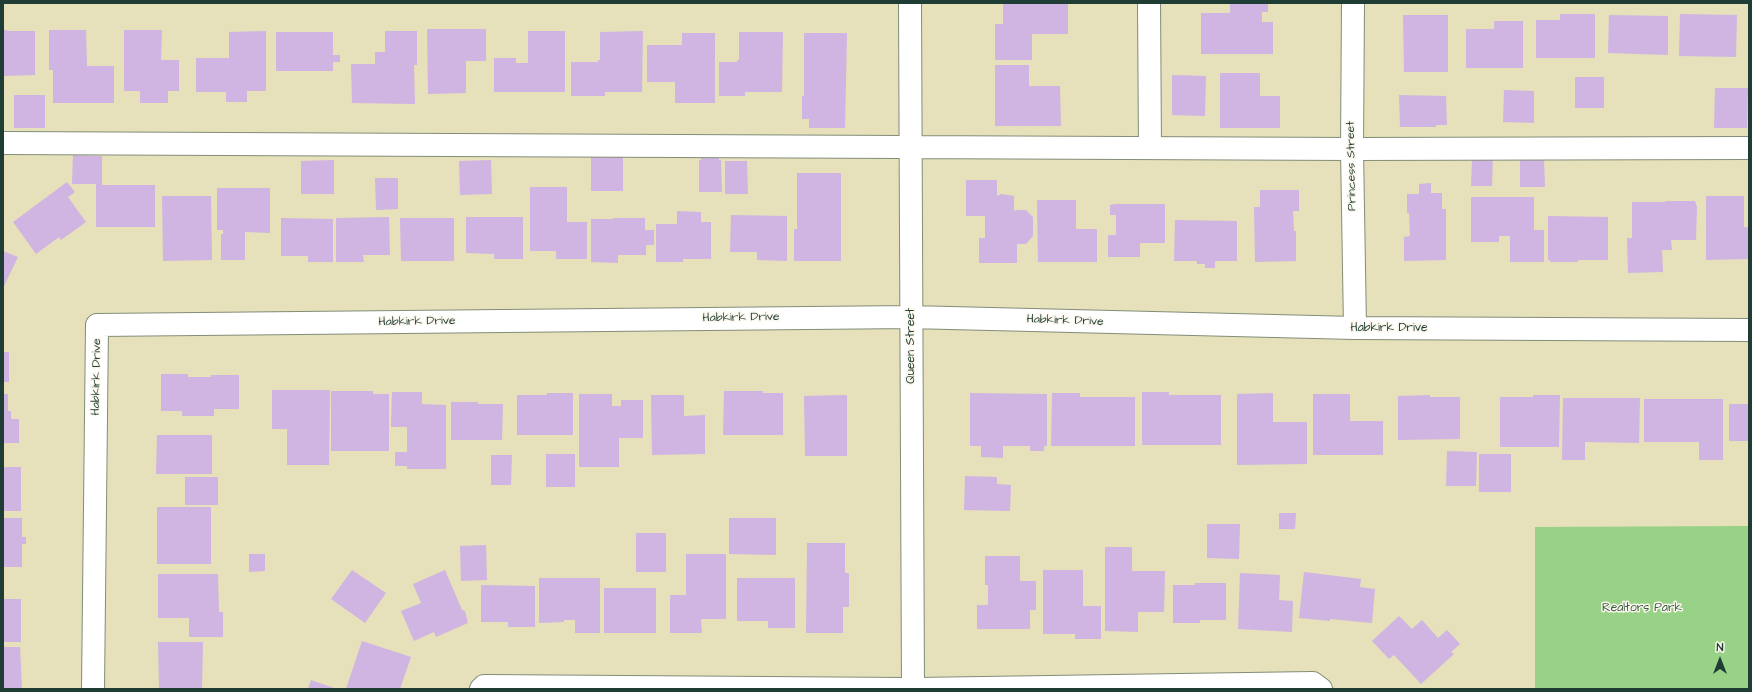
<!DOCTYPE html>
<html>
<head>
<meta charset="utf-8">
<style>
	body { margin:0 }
	#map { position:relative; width:1752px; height:692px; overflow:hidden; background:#e6e0bb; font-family:"Architects Daughter",sans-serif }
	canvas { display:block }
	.frame { position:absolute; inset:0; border:4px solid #1f3d34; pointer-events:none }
	.north { position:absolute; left:1700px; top:640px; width:40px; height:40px; -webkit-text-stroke:3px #fbf7ec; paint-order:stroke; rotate:0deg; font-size:11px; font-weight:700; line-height:16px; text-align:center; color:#1f3d34 }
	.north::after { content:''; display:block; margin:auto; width:14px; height:18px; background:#1f3d34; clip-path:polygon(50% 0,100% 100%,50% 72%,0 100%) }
</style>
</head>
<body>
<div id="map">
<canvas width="1752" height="692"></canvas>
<div class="frame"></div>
<div class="north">N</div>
</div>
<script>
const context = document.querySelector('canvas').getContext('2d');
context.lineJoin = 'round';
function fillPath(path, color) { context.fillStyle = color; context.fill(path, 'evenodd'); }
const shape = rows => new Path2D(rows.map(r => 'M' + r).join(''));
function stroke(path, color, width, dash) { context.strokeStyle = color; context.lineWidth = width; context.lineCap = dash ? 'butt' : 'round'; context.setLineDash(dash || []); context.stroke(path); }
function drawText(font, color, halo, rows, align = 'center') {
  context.font = font + ' "Architects Daughter",sans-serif'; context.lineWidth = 3; context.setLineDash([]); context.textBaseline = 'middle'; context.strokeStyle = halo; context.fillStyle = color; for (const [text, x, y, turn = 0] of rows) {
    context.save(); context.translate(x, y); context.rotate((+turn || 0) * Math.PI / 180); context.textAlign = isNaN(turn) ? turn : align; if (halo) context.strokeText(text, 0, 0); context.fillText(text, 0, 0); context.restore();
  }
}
fillPath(shape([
	[1749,526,1749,689,1535,689,1535,527]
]), '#97d286');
fillPath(shape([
	[1003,3,1068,3,1068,34,1032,34,1032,60,995,60,995,24,1003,24],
	[1230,3,1268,3,1268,12,1262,12,1262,22,1273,22,1273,54,1201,54,1201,13,1230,13],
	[1560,14,1595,14,1595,58,1536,58,1536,20,1560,20],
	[1680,14,1737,15,1736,57,1679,56],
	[1403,15,1448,15,1448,72,1404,72],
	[1609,15,1668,16,1668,55,1608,53],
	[1494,21,1523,21,1523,68,1466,68,1466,29,1494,29],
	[427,29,486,29,486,61,466,61,466,93,428,94],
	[3,30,7,30,7,31,35,31,35,75,3,76],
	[49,30,86,30,87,66,114,66,114,103,53,103,53,70,49,70],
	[124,30,162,30,161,60,179,60,179,91,168,91,168,103,140,103,140,91,124,91],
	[266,31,266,91,247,91,247,102,226,102,226,92,196,92,196,58,229,58,229,32],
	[385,31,417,31,417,65,414,65,415,104,352,103,351,64,375,64,375,52,385,52],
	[528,31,565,31,565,92,494,92,494,58,516,58,516,63,528,63],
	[643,31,642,92,605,92,605,96,571,96,571,62,598,62,598,60,600,60,600,32],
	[276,32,333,32,333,55,340,55,340,62,333,62,333,71,276,71],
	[739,32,783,32,782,92,745,92,745,96,719,96,719,62,737,62,737,60,739,60],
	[682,33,715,33,715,103,675,103,675,82,647,82,647,45,682,45],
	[804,33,847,33,845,128,809,128,809,119,802,119,802,96,804,96],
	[995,65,1029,65,1029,86,1060,86,1061,126,995,126],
	[1220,73,1260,73,1260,96,1280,96,1280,128,1220,128],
	[1172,75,1206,76,1205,116,1172,115],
	[1575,77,1604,77,1604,108,1575,108],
	[1715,88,1748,88,1747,128,1714,128],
	[1504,90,1534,91,1534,123,1503,122],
	[14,95,45,95,45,128,14,128],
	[1399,95,1446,96,1447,125,1436,125,1436,127,1400,127],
	[701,154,719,154,719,160,721,160,722,192,699,192,699,160,701,160],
	[73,155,102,156,102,185,155,185,155,227,96,227,96,184,72,184],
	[591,157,623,157,623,191,591,191],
	[1472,158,1493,158,1492,186,1471,186],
	[1520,159,1544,159,1545,187,1520,187],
	[334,160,334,194,301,194,301,161],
	[491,160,492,194,460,195,459,161],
	[725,161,747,161,748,194,725,194],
	[797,173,841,173,841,261,794,261,794,229,797,229],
	[375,178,398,178,398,209,376,210],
	[966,180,997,180,997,196,1001,194,1014,196,1014,212,1015,210,1026,210,1033,217,1033,236,1026,244,1017,244,1017,263,979,263,979,238,985,238,985,216,966,216],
	[67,182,75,192,68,197,86,222,61,240,59,237,36,254,13,222],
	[1431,183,1431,193,1442,193,1442,209,1446,209,1446,260,1404,261,1404,237,1410,236,1409,213,1407,213,1407,194,1419,194,1419,184],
	[530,187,567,187,567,222,587,222,587,259,556,259,556,251,530,251],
	[217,188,270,188,270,233,245,232,245,260,221,260,221,234,223,234,223,230,217,230],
	[1260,190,1299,190,1299,211,1293,211,1294,231,1296,231,1296,261,1255,262,1254,207,1260,207],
	[162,196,211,196,212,260,163,261],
	[1706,196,1744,196,1744,227,1749,227,1749,259,1706,260],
	[1471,197,1534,197,1534,230,1544,230,1544,262,1510,262,1510,236,1499,236,1499,242,1471,242],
	[1037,200,1076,200,1076,229,1097,229,1097,262,1038,262],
	[1665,201,1695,201,1697,207,1696,240,1671,240,1672,250,1662,250,1663,272,1628,273,1627,238,1632,238,1632,202,1665,202],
	[1115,204,1165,204,1165,243,1140,243,1140,257,1108,257,1108,235,1116,235,1116,215,1110,215,1110,205],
	[677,211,701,212,701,222,711,222,711,259,683,259,683,262,656,262,656,224,677,224],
	[731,215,787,216,787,261,757,260,757,252,730,252],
	[1548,216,1608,217,1608,260,1578,260,1578,262,1550,262,1550,260,1548,260],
	[389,217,390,255,363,255,364,262,336,262,336,218],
	[466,217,523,217,523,259,494,259,494,254,466,253],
	[281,218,333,219,333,262,308,262,308,256,281,256],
	[400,218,454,218,454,261,401,261],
	[613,218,645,218,645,230,654,230,654,245,646,245,646,255,618,255,618,263,591,262,591,219,613,219],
	[1175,220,1237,221,1237,261,1215,261,1215,268,1205,268,1205,264,1197,264,1197,261,1174,261],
	[3,251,18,257,4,286,3,286],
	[3,352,9,352,9,382,3,382],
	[161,374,188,374,188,377,211,377,211,375,239,375,239,409,214,409,214,416,182,416,182,411,161,411],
	[272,390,330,390,329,465,287,465,287,429,272,429],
	[331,391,373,391,373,394,389,394,389,451,331,451],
	[724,391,763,391,763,393,783,393,783,435,723,435],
	[392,392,422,392,422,404,446,405,446,469,407,469,407,466,395,466,395,452,407,452,407,427,391,427],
	[1142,392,1169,392,1169,395,1221,395,1221,445,1142,445],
	[547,393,573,393,573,435,517,435,517,395,547,395],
	[970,393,1047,394,1047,446,1044,446,1044,451,1030,451,1030,446,1003,446,1003,458,981,457,981,446,970,446],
	[1052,393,1080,393,1080,397,1135,397,1135,446,1051,446],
	[1273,393,1273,422,1307,422,1307,464,1237,465,1237,394],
	[3,394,8,394,8,411,11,411,11,419,19,419,19,443,3,443],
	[579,394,612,394,612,406,621,406,621,400,643,400,643,438,619,438,619,467,579,467],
	[1313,394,1350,394,1350,421,1383,421,1383,455,1313,455],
	[651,395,684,395,684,416,705,415,705,454,652,455],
	[847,395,847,456,805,456,804,396],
	[1430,395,1430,397,1460,397,1460,439,1398,440,1398,396],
	[1533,395,1560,395,1559,447,1500,447,1500,397,1533,397],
	[1563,398,1640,398,1639,443,1585,442,1585,460,1562,460],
	[1644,399,1723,399,1723,460,1699,460,1699,442,1644,442],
	[451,402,478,402,478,404,503,404,502,440,451,440],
	[1729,404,1749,404,1749,441,1729,441],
	[157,435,212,435,212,474,156,474],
	[1447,451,1477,452,1476,486,1446,486],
	[546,454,575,454,575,487,546,487],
	[1479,454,1511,454,1511,492,1479,492],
	[491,455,512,455,511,485,491,485],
	[3,467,21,467,21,511,3,511],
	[965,476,997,477,997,484,1011,485,1010,511,964,510],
	[185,477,218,477,218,505,185,505],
	[157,507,211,507,211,564,157,564],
	[1279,513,1296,513,1295,529,1279,529],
	[3,518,22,518,22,537,26,537,26,544,22,544,22,567,3,567],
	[729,518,776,518,776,555,729,554],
	[1207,524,1240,524,1239,559,1207,558],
	[636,533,666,533,666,572,636,572],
	[807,543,845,543,845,573,849,573,849,607,843,607,843,633,806,633],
	[486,545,487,580,461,581,460,546],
	[1105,547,1132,547,1132,571,1165,571,1164,612,1138,612,1138,632,1105,631],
	[249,554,265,554,265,571,249,572],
	[686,554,726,554,726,619,701,619,702,633,670,633,670,595,686,595],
	[985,556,1020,556,1020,581,1036,581,1036,610,1030,610,1030,629,977,629,977,605,988,605,988,585,985,585],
	[352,570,386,593,365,623,331,599],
	[445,570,462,610,465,611,468,623,436,637,434,632,414,641,401,611,421,603,413,584],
	[1043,570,1083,570,1083,606,1101,606,1101,639,1075,639,1075,634,1043,634],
	[1304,572,1361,579,1360,587,1375,589,1372,623,1330,619,1330,621,1299,618],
	[1240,573,1280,575,1279,600,1293,601,1292,632,1238,629],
	[158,574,218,574,219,612,223,612,223,637,189,637,189,618,158,618],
	[539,578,600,578,600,633,575,633,575,620,564,620,564,622,539,623],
	[737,578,795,578,795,628,768,628,768,621,737,621],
	[1195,583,1226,583,1226,620,1200,620,1200,623,1173,623,1173,585,1195,585],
	[481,585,535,586,535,627,508,627,508,622,481,622],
	[604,588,656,588,656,633,604,633],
	[3,599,21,599,21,642,3,642],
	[1399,616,1412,629,1422,620,1438,638,1447,630,1460,644,1451,652,1454,654,1421,684,1394,655,1389,659,1372,641],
	[362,641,411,657,400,689,346,689],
	[158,642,203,642,202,689,159,689],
	[3,647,20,647,22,689,3,689],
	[311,680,337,689,308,689]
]), '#d0b4e1');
const minor = shape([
	[910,3,913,689],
	[1149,3,1150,148],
	[1353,3,1352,149,1355,328],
	[3,143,1352,149,1749,148],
	[93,689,97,325,910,317,1355,328,1749,330],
	[481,689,484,686,904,689],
	[917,689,1313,683,1321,689]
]);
stroke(minor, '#828e78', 24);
stroke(minor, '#fff', 22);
drawText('12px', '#1f3d34', '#fbf7ec', [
	["Princess Street",1352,166,-91],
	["Habkirk Drive",741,318,-1],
	["Habkirk Drive",1065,321,2],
	["Habkirk Drive",417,322,-1],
	["Habkirk Drive",1389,328],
	["Queen Street",911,346,-90],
	["Habkirk Drive",97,377,-89]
]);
drawText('12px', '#375b44', '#fbf7ec', [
	["Realtors Park",1642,608]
]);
</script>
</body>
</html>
